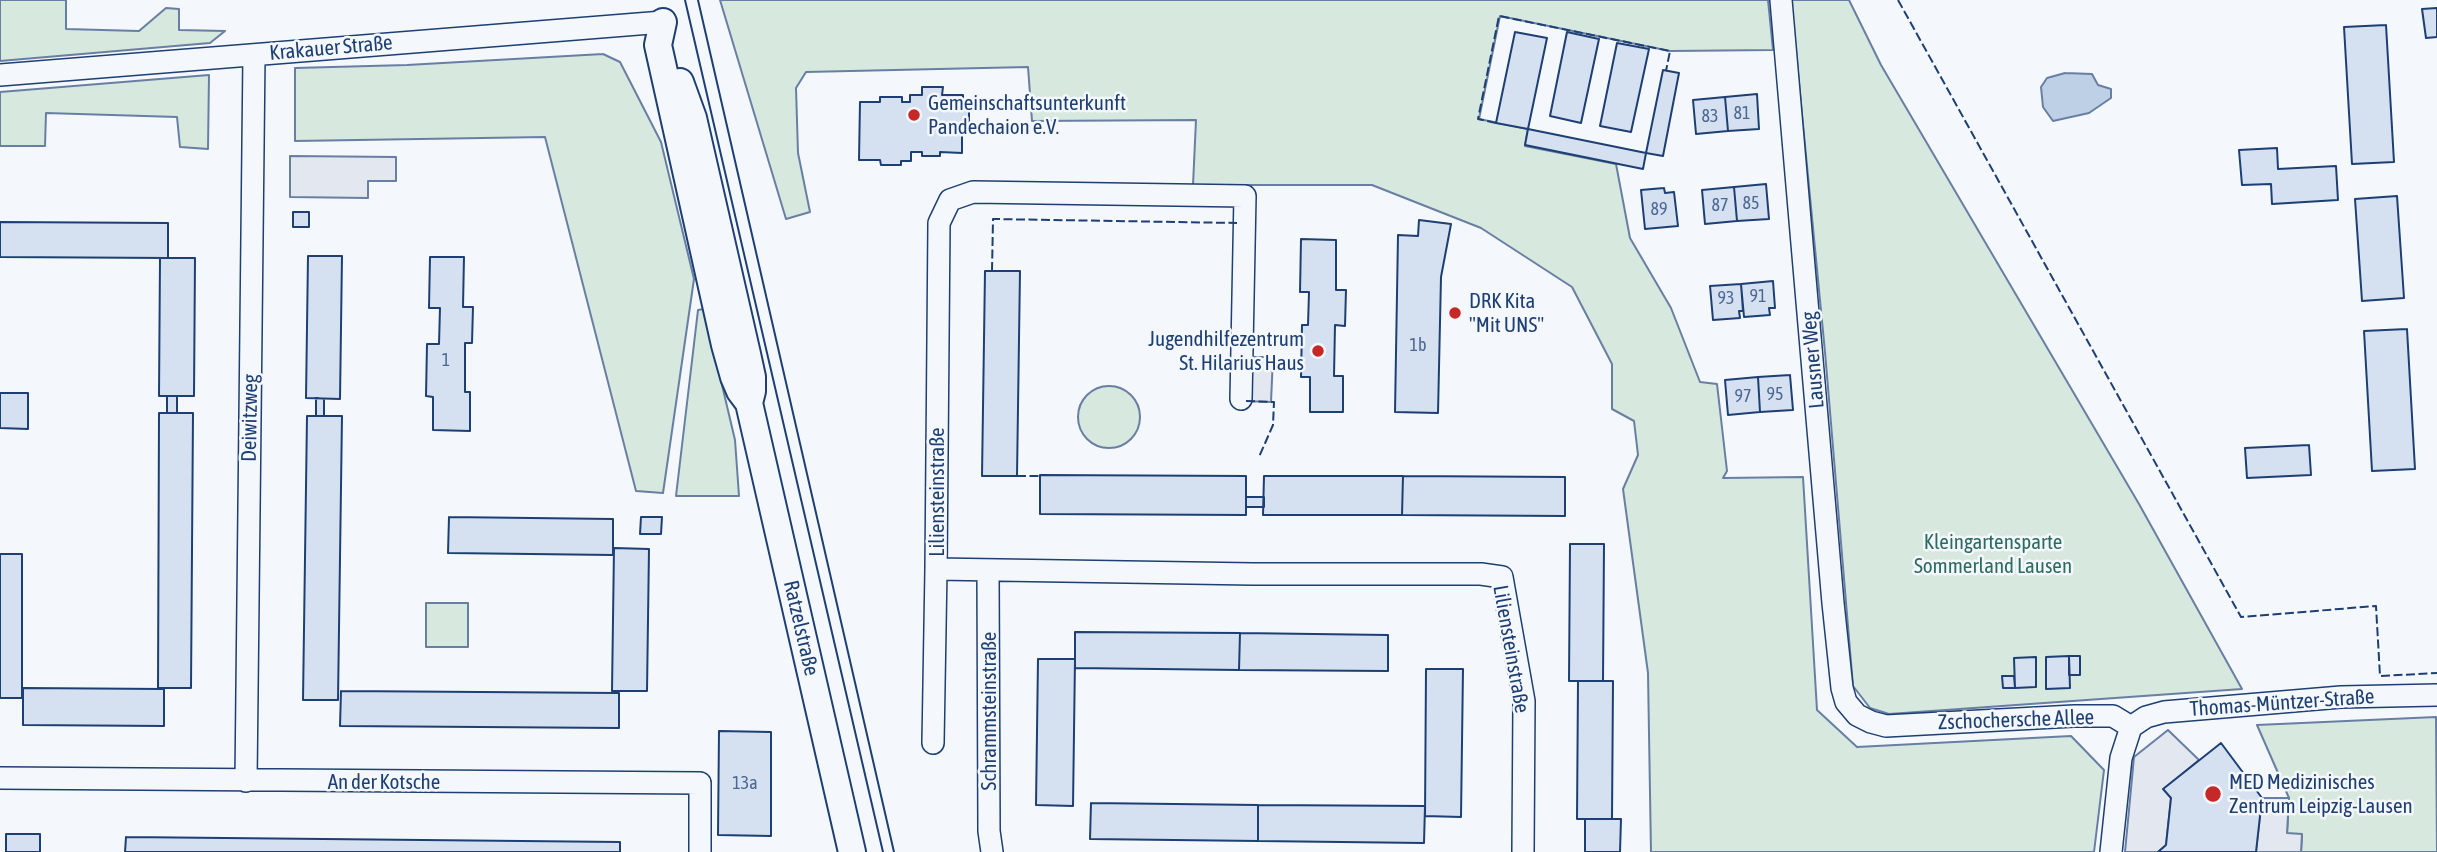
<!DOCTYPE html>
<html>
<head>
<meta charset="utf-8">
<style>
	body { margin:0 }
	canvas { display:block; background:#f4f7fb }
</style>
</head>
<body>
<canvas width="2437" height="852"></canvas>
<script>
const context = document.querySelector('canvas').getContext('2d');
context.lineJoin = 'round';
function fillPath(path, color) { context.fillStyle = color; context.fill(path, 'evenodd'); }
const shape = rows => new Path2D(rows.map(r => 'M' + r).join(''));
function stroke(path, color, width, dash) { context.strokeStyle = color; context.lineWidth = width; context.lineCap = dash ? 'butt' : 'round'; context.setLineDash(dash || []); context.stroke(path); }
function drawText(font, color, halo, rows, align = 'center') {
  context.font = font + ' "Asap Condensed",sans-serif'; context.lineWidth = 5; context.setLineDash([]); context.textBaseline = 'middle'; context.strokeStyle = halo; context.fillStyle = color; for (const [text, x, y, turn = 0] of rows) {
    context.save(); context.translate(x, y); context.rotate((+turn || 0) * Math.PI / 180); context.textAlign = isNaN(turn) ? turn : align; if (halo) context.strokeText(text, 0, 0); context.fillText(text, 0, 0); context.restore();
  }
}
const green = shape([
	[0,0,66,0,66,29,139,31,166,8,179,9,179,30,225,31,210,43,0,61,0,0],
	[720,0,1768,0,1773,50,1670,51,1500,16,1479,119,1528,129,1525,146,1616,164,1630,238,1671,308,1700,382,1717,384,1727,471,1723,478,1803,477,1817,710,1857,747,2071,736,2104,770,2094,852,1651,852,1648,673,1623,489,1638,455,1634,421,1612,409,1612,364,1572,287,1481,228,1372,185,1193,185,1196,120,1032,121,1028,67,806,72,796,88,798,153,810,212,786,219,720,0],
	[1791,0,1849,0,1881,65,2139,504,2242,689,1889,714,1870,708,1853,686,1825,352,1791,0],
	[603,54,620,62,661,142,694,279,663,493,636,491,545,137,295,141,295,68,407,65,603,54],
	[209,75,208,149,180,147,177,117,46,113,45,146,0,146,0,92,209,75],
	[704,309,735,440,739,496,676,496,698,310,704,309],
	'1078 417a31 31 0 1 1 62 0a31 31 0 1 1-62 0Z',
	[426,603,468,603,468,647,426,647,426,603],
	[2436,717,2437,852,2301,852,2302,835,2287,834,2289,798,2257,725,2436,717]
]);
fillPath(green, '#d7e8df');
stroke(green, '#687fa3', 2);
const parking = shape([
	[290,156,396,157,396,181,368,181,368,198,290,197,290,156],
	[1245,351,1254,357,1273,357,1271,402,1243,401,1245,351],
	[2168,730,2199,760,2164,789,2171,798,2166,845,2158,852,2125,852,2134,757,2168,730],
	[2262,798,2289,798,2287,833,2302,834,2301,852,2256,852,2262,798]
]);
fillPath(parking, '#e3e8f0');
stroke(parking, '#687fa3', 2);
const water = shape([
	[2065,73,2092,74,2098,85,2111,89,2111,98,2089,113,2053,121,2043,107,2041,87,2047,78,2065,73]
]);
fillPath(water, '#bed0e5');
stroke(water, '#687fa3', 2);
const building = shape([
	[2437,8,2437,37,2426,38,2422,9,2437,8],
	[2386,25,2394,162,2352,164,2344,27,2386,25],
	[1515,32,1547,38,1528,129,1496,123,1515,32],
	[1567,32,1599,39,1581,123,1550,116,1567,32],
	[1617,43,1649,49,1631,132,1600,126,1617,43],
	[1663,70,1679,73,1663,156,1646,153,1663,70],
	[922,87,943,87,942,95,963,95,963,104,969,104,969,126,962,126,962,153,940,152,940,156,922,156,922,152,911,152,911,161,901,161,901,165,881,165,880,160,859,160,860,102,880,102,880,97,902,97,902,102,910,102,910,95,922,95,922,87],
	[1757,94,1759,129,1728,131,1725,97,1757,94],
	[1725,97,1728,131,1696,134,1693,100,1725,97],
	[1528,129,1646,153,1643,169,1525,145,1528,129],
	[2277,148,2278,169,2336,166,2338,200,2272,204,2271,184,2242,185,2239,150,2277,148],
	[1766,184,1769,219,1737,221,1734,187,1766,184],
	[1734,187,1737,221,1705,224,1702,190,1734,187],
	[1664,188,1665,193,1674,192,1678,226,1645,229,1641,190,1664,188],
	[2397,196,2404,298,2362,301,2355,199,2397,196],
	[293,212,309,212,309,227,293,227,293,212],
	[1419,220,1451,224,1441,277,1438,413,1395,412,1398,235,1418,236,1419,220],
	[0,222,168,223,168,258,0,257,0,222],
	[1301,239,1336,240,1336,290,1346,290,1345,326,1335,325,1334,376,1343,376,1343,412,1310,412,1310,377,1301,377,1302,325,1308,325,1309,292,1300,292,1301,239],
	[308,256,342,256,340,399,306,398,308,256],
	[430,257,464,257,463,307,473,307,472,343,465,343,465,392,470,392,470,431,433,430,433,397,426,396,427,344,439,344,440,308,429,308,430,257],
	[160,258,195,258,194,396,159,396,160,258],
	[985,271,1020,271,1017,476,982,476,985,271],
	[1773,281,1775,308,1769,308,1770,315,1744,317,1741,284,1773,281],
	[1741,284,1743,311,1739,311,1740,318,1713,320,1710,286,1741,284],
	[2407,329,2415,469,2372,471,2364,331,2407,329],
	[1790,375,1793,410,1760,412,1758,377,1790,375],
	[1758,377,1760,412,1728,415,1725,380,1758,377],
	[0,393,28,393,28,429,0,428,0,393],
	[167,396,177,396,177,413,167,413,167,396],
	[316,398,324,399,324,416,316,416,316,398],
	[159,413,193,413,191,688,158,688,159,413],
	[307,416,342,416,338,700,303,700,307,416],
	[2309,445,2311,475,2247,478,2245,448,2309,445],
	[1040,475,1246,476,1246,515,1040,514,1040,475],
	[1264,476,1403,476,1402,515,1263,515,1264,476],
	[1403,476,1565,477,1565,516,1402,515,1403,476],
	[1246,497,1264,497,1264,507,1246,507,1246,497],
	[449,517,613,519,613,555,448,553,449,517],
	[641,517,662,517,661,534,640,534,641,517],
	[1570,544,1604,544,1603,681,1569,681,1570,544],
	[614,548,649,549,647,691,612,691,614,548],
	[0,554,22,554,22,698,0,698,0,554],
	[1075,632,1240,633,1239,670,1075,668,1075,632],
	[1240,633,1388,635,1388,671,1239,670,1240,633],
	[2069,656,2080,656,2080,675,2069,675,2069,656],
	[2069,656,2070,688,2046,689,2046,657,2069,656],
	[2036,657,2036,687,2015,688,2014,658,2036,657],
	[1038,659,1075,659,1073,806,1036,805,1038,659],
	[1426,669,1463,669,1461,817,1425,816,1426,669],
	[2002,676,2014,676,2015,688,2003,688,2002,676],
	[1578,681,1613,681,1612,819,1577,819,1578,681],
	[23,688,164,689,164,726,23,725,23,688],
	[341,691,619,693,619,728,340,726,341,691],
	[719,731,771,732,771,836,718,835,719,731],
	[2221,743,2262,798,2256,852,2158,852,2166,845,2171,798,2163,789,2221,743],
	[1091,803,1258,805,1258,841,1090,839,1091,803],
	[1258,805,1425,806,1424,843,1258,841,1258,805],
	[1585,819,1621,819,1620,852,1585,852,1585,819],
	[6,834,40,834,40,852,6,852,6,834],
	[126,837,620,842,620,852,125,852,126,837]
]);
fillPath(building, '#d5e0f0');
stroke(building, '#1d3f73', 2);
const minor = shape([
	[1781,0,1833,603,1842,688,1846,702,1857,715,1871,722,1886,726,2074,716,2113,716,2131,727],
	[0,75,663,22],
	[1241,399,1245,196,973,192,950,200,939,223,936,569,1253,574,1481,574,1502,577,1524,701,1523,852],
	[988,570,989,831,992,852],
	[2131,727,2146,717,2164,712,2341,697,2437,695],
	[933,743,936,569],
	[0,778,700,783,700,852],
	[246,781,254,55],
	[2111,852,2121,758,2131,727]
]);
const major = shape([
	[663,22,658,45,725,345,734,377,740,391,749,403,852,852],
	[680,82,693,118,747,354,752,377,752,391,749,403]
]);
stroke(minor, '#1d3f73', 24);
stroke(major, '#1d3f73', 30);
stroke(minor, '#f4f7fb', 21);
stroke(major, '#f4f7fb', 26);
stroke(shape([
	[685,0,883,852],
	[698,0,894,852]
]), '#1d3f73', 2);
stroke(shape([
	[1898,0,2241,617,2376,606,2380,676,2437,673],
	[1496,123,1478,119,1499,16,1670,51,1666,71],
	[992,271,993,219,1237,223],
	[1246,401,1274,402,1273,425,1259,457],
	[1017,476,1040,476]
]), '#1d3f73', 2, [9, 3.5]);
for (const [x, y, r, color] of [
	[914,115,7,"#c62828"],
	[1455,313,7,"#c62828"],
	[1318,351,7,"#c62828"],
	[2213,794,9,"#c62828"]
]) { const dot = new Path2D(); dot.arc(x, y, r, 0, 2 * Math.PI); context.fillStyle = color; context.fill(dot); stroke(dot, '#f4f7fb', 2.5); }
drawText('18px', '#4b6792', null, [
	["81",1742,113],
	["83",1710,116],
	["85",1751,203],
	["87",1720,205],
	["89",1659,209],
	["91",1758,296],
	["93",1726,298],
	["1b",1418,345],
	["1",446,360],
	["95",1775,394],
	["97",1743,396],
	["13a",745,783]
]);
drawText('21px', '#1d3f73', '#f4f7fb', [
	["Krakauer Straße",331,48,-5],
	["Lausner Weg",1813,360,-95],
	["Deiwitzweg",250,418,-89],
	["Liliensteinstraße",937,492,-90],
	["Ratzelstraße",801,628,77],
	["Liliensteinstraße",1511,649,80],
	["Thomas-Müntzer-Straße",2282,703,-4],
	["Schrammsteinstraße",989,711,-90],
	["Zschochersche Allee",2016,720,-2],
	["An der Kotsche",384,782]
]);
drawText('21px', '#1d3f73', '#f4f7fb', [
	["Gemeinschaftsunterkunft",928,103],
	["Pandechaion e.V.",928,127],
	["DRK Kita",1469,301],
	["\"Mit UNS\"",1469,325],
	["Jugendhilfezentrum",1304,339,"right"],
	["St. Hilarius Haus",1304,363,"right"],
	["MED Medizinisches",2229,782],
	["Zentrum Leipzig-Lausen",2229,806]
], 'left');
drawText('21px', '#2c6c60', '#f4f7fb', [
	["Kleingartensparte",1993,542],
	["Sommerland Lausen",1993,566]
]);
</script>
</body>
</html>
